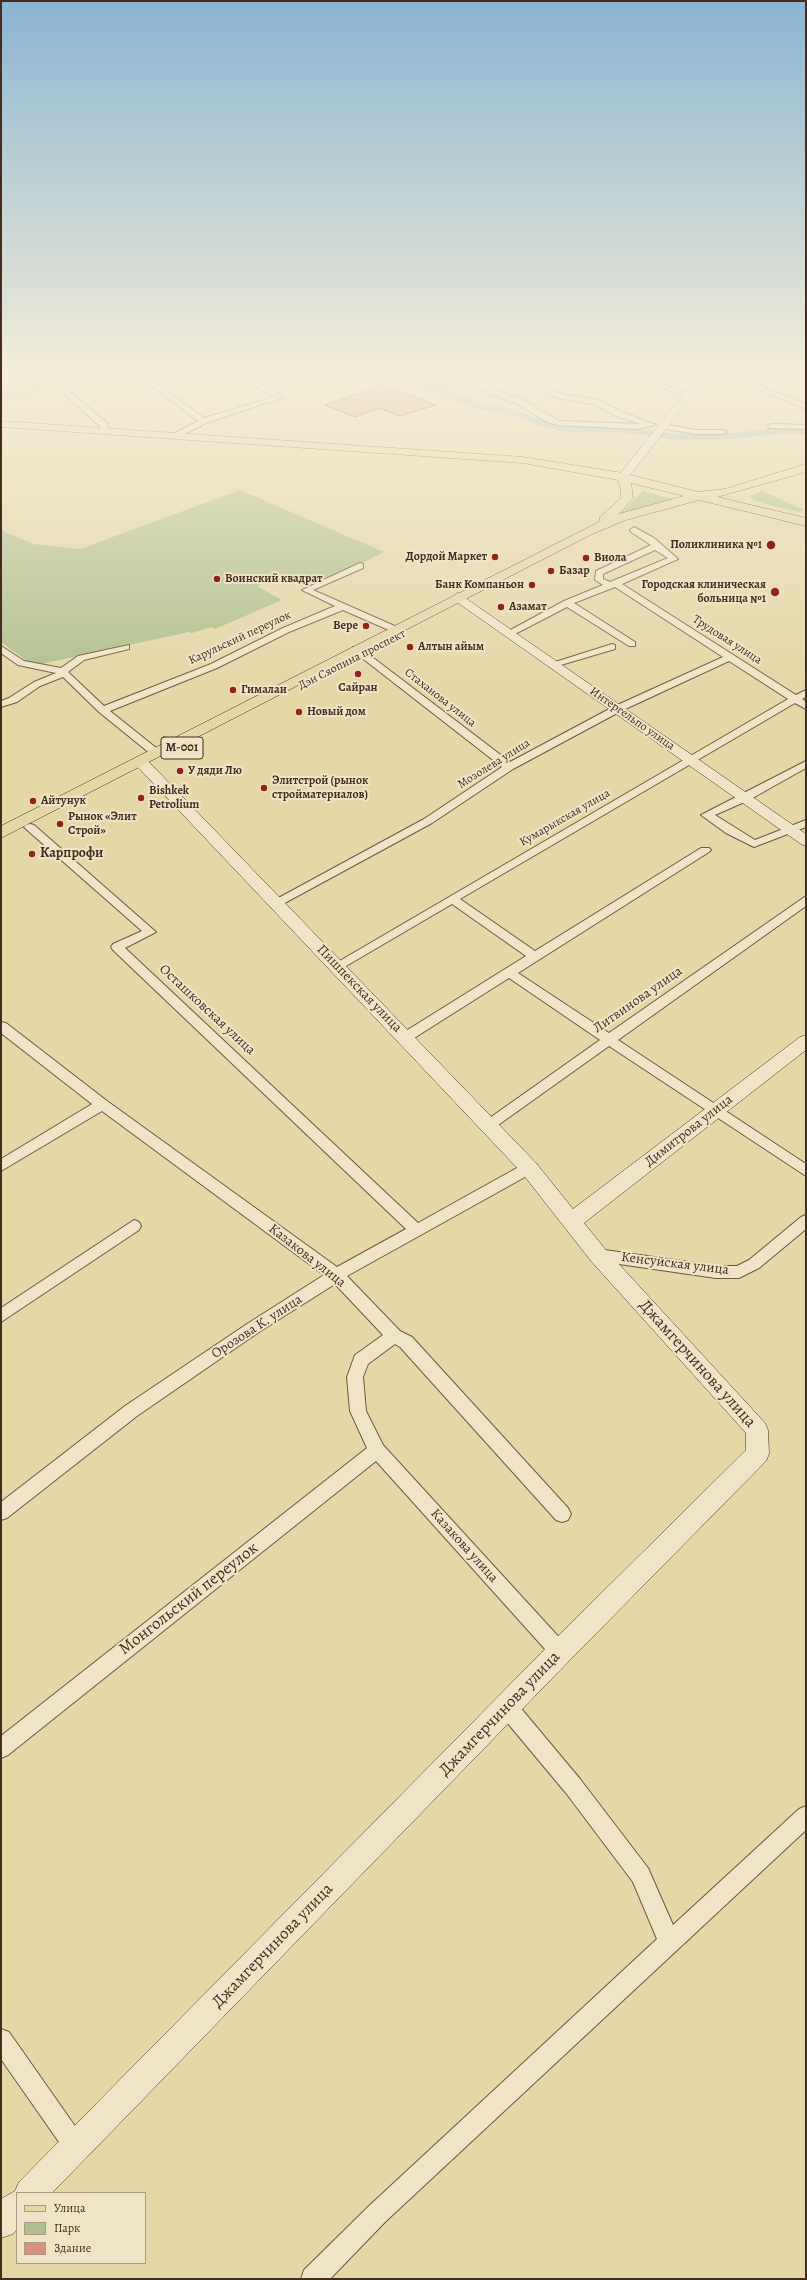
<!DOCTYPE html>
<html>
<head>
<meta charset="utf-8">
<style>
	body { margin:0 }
	#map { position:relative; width:807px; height:2280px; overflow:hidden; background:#e6d7a7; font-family:Alegreya,serif }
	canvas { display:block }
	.frame { position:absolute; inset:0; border:2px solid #462b1f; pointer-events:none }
	.legend { position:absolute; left:16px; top:2192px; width:130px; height:72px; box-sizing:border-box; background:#efe5c6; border:1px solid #ab9b83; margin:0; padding:5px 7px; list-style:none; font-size:12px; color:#462b1f }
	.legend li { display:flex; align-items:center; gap:8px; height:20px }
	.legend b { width:20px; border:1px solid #ab9b83 }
</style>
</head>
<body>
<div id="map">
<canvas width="807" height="2280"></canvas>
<div class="frame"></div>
<ul class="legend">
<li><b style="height:5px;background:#e6d7a7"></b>Улица</li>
<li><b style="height:11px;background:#b0bf8b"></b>Парк</li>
<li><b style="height:11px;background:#d9917f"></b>Здание</li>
</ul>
</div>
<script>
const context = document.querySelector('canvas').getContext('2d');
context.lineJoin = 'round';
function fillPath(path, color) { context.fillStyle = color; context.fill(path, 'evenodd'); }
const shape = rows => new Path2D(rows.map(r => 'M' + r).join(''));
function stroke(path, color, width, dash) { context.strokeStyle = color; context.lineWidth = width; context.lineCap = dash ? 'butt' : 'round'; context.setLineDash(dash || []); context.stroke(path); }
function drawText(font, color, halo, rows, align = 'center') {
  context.font = font + ' Alegreya,serif'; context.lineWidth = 4; context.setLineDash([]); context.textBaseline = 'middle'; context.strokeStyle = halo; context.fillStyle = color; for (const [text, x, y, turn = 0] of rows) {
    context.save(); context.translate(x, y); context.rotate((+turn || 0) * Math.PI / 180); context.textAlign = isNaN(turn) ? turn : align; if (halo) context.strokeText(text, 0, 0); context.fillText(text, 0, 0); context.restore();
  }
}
fillPath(shape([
	[626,372,702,372,672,387],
	[240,490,384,552,354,567,306,585,283,575,257,586,282,600,215,629,212,627,192,633,189,632,36,665,30,663,1,642,1,530,33,544,80,549],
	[643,491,675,500,620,514],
	[762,491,804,510,798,512,754,501,750,496]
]), '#b0bf8b');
fillPath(shape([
	[394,372,406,372,480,403,510,408,553,423,569,426,621,426,677,434,734,433,784,427,806,428,806,434,784,433,734,439,677,440,621,432,569,432,547,428,504,413,473,408,449,396,411,383,394,372]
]), '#9db6b4');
const building = shape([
	[383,385,436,405,400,416,379,408,355,417,325,405,383,385]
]);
fillPath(building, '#d9917f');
stroke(building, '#462b1f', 1);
const street = shape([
	[39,372,46,372,107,423,108,433,102,433,100,426,39,372],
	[134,372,141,372,204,418,274,397,228,372,236,372,284,397,206,423,178,437,175,437,175,433,198,421,134,372],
	[460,372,492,374,522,381,567,395,599,400,622,412,656,425,637,429,558,425,547,422,519,405,490,394,475,383,444,386,433,380,432,375,435,373,437,374,439,379,445,382,470,380,460,372],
	[476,377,492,378,518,384,563,399,594,404,616,416,641,424,559,421,525,401,496,390,476,377],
	[620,372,629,372,692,394,685,396,620,372],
	[718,372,726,372,806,404,806,409,718,372],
	[663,424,696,430,723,430,727,432,723,434,696,434,660,428,659,426,663,424],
	[772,424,806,425,806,429,769,428,768,426,772,424],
	[634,527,654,538,678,559,622,584,796,695,806,690,806,697,802,699,806,702,806,709,795,703,460,899,535,951,701,848,709,848,711,850,709,852,518,973,609,1033,806,896,806,906,618,1040,806,1164,806,1176,609,1046,494,1128,484,1128,482,1125,484,1122,600,1040,509,978,411,1040,401,1040,399,1037,401,1034,526,956,452,904,341,969,333,969,331,966,788,699,729,661,621,711,513,769,432,823,281,905,273,905,271,902,424,819,502,767,353,651,353,647,359,647,510,762,613,707,723,657,615,587,574,603,635,642,635,646,629,646,567,607,513,635,505,633,564,601,603,585,595,580,596,571,651,545,631,532,630,530,634,527],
	[655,550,668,558,610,582,603,579,603,574,655,550],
	[360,563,363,564,363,568,313,590,397,627,397,631,391,631,343,610,289,632,217,668,110,711,160,751,160,755,152,755,99,712,63,677,40,686,17,702,1,707,1,701,9,698,34,682,56,673,18,665,1,653,1,646,24,661,61,668,78,656,129,645,129,649,84,660,68,672,104,706,211,664,283,628,335,606,302,590,360,563],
	[612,644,615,645,615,649,554,667,549,664,612,644],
	[806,761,806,768,749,800,715,815,755,840,806,820,806,827,754,847,726,833,701,815,806,761],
	[30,824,34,825,156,932,125,948,418,1223,524,1164,534,1164,536,1168,534,1172,347,1276,400,1331,412,1337,568,1508,571,1514,568,1520,562,1522,556,1520,400,1347,395,1344,368,1364,363,1377,366,1411,383,1445,567,1646,569,1652,567,1658,560,1661,553,1658,376,1461,8,1755,1,1758,1,1736,367,1448,350,1411,347,1377,355,1355,383,1335,335,1284,259,1332,137,1416,7,1518,1,1520,1,1502,125,1406,247,1324,324,1275,102,1111,1,1171,1,1159,92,1104,1,1033,1,1022,6,1023,107,1101,337,1267,406,1229,113,950,111,947,113,944,142,931,26,829,24,827,26,825,30,824],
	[806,1215,806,1229,759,1268,739,1278,716,1278,598,1261,593,1259,590,1255,593,1251,598,1249,716,1266,737,1266,749,1260,801,1217,806,1215],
	[134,1220,139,1222,141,1226,139,1230,1,1322,1,1308,134,1220],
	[507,1698,514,1700,580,1779,648,1868,673,1925,799,1809,806,1806,806,1830,385,2222,330,2279,301,2279,304,2270,369,2206,657,1939,633,1882,566,1793,500,1714,497,1707,500,1700,507,1698],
	[1,2029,9,2032,84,2139,88,2147,84,2155,76,2159,68,2155,1,2059,1,2029]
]);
const secondary = shape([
	[709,372,720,372,700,385,627,479,619,479,619,475,694,381,709,372],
	[458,593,806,834,806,846,801,844,454,600,452,597,458,593],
	[140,757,145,758,536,1163,573,1209,800,1037,806,1035,806,1050,584,1223,605,1249,765,1423,768,1430,769,1454,766,1461,569,1661,52,2193,17,2193,17,2229,13,2234,1,2238,1,2199,15,2191,19,2182,551,1643,746,1450,746,1433,591,1261,522,1173,135,764,133,761,140,757]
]);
const primary = shape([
	[95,372,112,372,107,375,1,399,1,393,95,372],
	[1,421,523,457,623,473,698,492,725,489,806,464,806,472,717,497,806,518,806,526,699,500,626,520,592,534,1,838,1,826,599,522,600,517,621,498,621,490,618,480,523,463,1,427,1,421],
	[631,483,684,496,619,514,633,498,631,483]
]);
stroke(street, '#6e5641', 2);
stroke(secondary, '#462b1f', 1);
stroke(primary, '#462b1f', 1);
fillPath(street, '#efe5c6');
fillPath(secondary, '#efe5c6');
fillPath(primary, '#e6d7a7');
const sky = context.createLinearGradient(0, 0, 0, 691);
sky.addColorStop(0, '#8ab5d3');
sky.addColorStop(0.54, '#f4edd7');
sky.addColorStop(1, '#f4edd700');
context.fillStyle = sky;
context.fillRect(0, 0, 807, 691);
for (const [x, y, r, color] of [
	[771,545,5,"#8f2418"],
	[495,557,4,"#8f2418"],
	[586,558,4,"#8f2418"],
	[551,571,4,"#8f2418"],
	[217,579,4,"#8f2418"],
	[532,585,4,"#8f2418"],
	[775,592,5,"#8f2418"],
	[501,607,4,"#8f2418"],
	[366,626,4,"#8f2418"],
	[410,647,4,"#8f2418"],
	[358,674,4,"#8f2418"],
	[233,690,4,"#8f2418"],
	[299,712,4,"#8f2418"],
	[180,771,4,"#8f2418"],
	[264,788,4,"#8f2418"],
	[141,798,4,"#8f2418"],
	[33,801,4,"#8f2418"],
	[60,824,4,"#8f2418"],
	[32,854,4,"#8f2418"]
]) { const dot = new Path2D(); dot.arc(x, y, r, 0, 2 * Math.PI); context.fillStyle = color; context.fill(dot); stroke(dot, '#efe5c6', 1.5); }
drawText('bold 12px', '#462b1f', '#efe5c6', [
	["Поликлиника №1",762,545,"right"],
	["Дордой Маркет",487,557,"right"],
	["Виола",594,558],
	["Базар",559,571],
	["Воинский квадрат",225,579],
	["Банк Компаньон",524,585,"right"],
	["Городская клиническая",766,585,"right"],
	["больница №1",766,599,"right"],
	["Азамат",509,607],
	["Вере",358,626,"right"],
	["Алтын айым",418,647],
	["Сайран",358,688,"center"],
	["Гималаи",241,690],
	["Новый дом",307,712],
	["У дяди Лю",188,771],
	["Элитстрой (рынок",272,781],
	["стройматериалов)",272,795],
	["Bishkek",149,791],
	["Petrolium",149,805],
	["Айтунук",41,801],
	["Рынок «Элит",68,817],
	["Строй»",68,831]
], 'left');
drawText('12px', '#462b1f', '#efe5c6', [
	["Карульский переулок",240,638,-25],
	["Трудовая улица",727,640,33],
	["Дэн Сяопина проспект",352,660,-27],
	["Стаханова улица",440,698,38],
	["Интергельпо улица",632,719,35],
	["Мозолева улица",494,764,-32],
	["Кумарыкская улица",565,818,-30]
]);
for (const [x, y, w] of [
	[182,748,42]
]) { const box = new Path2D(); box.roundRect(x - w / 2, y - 11, w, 22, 3); context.fillStyle = '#efe5c6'; context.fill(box); stroke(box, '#462b1f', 1); }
drawText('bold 13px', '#462b1f', null, [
	["M-001",182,748]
]);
drawText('bold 14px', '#462b1f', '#efe5c6', [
	["Карпрофи",40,854]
], 'left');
drawText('14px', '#462b1f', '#efe5c6', [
	["Пишпекская улица",359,989,46],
	["Литвинова улица",638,1000,-35],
	["Осташковская улица",207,1010,43],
	["Димитрова улица",689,1131,-38],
	["Казакова улица",307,1256,38],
	["Кенсуйская улица",675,1264,7],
	["Орозова К. улица",257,1327,-33],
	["Казакова улица",464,1546,48]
]);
drawText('17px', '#462b1f', '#efe5c6', [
	["Джамгерчинова улица",697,1364,48],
	["Монгольский переулок",189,1599,-38],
	["Джамгерчинова улица",500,1714,-46],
	["Джамгерчинова улица",273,1946,-46]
]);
</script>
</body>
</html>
